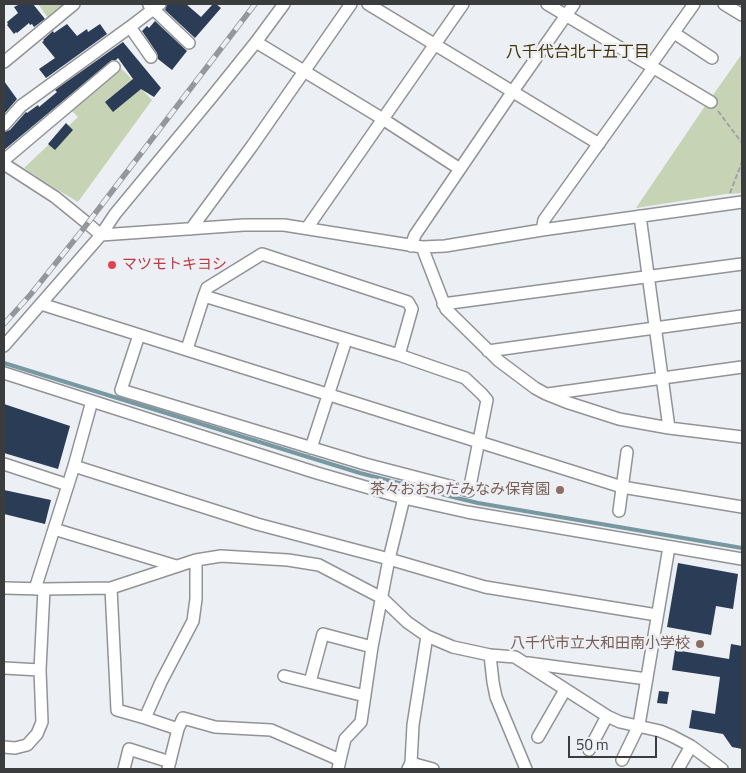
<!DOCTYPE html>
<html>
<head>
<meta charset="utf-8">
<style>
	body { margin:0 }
	#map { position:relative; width:746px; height:773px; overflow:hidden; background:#eceff3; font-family:"Titillium Web",sans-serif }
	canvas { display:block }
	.frame { position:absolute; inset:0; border:5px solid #3b3c3e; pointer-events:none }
	.scale { position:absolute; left:568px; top:736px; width:89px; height:22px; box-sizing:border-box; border:2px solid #3b3c3e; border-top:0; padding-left:6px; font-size:15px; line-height:18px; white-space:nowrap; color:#3b3c3e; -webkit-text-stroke:4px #eceff3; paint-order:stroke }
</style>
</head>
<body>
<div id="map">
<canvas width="746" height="773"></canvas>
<div class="frame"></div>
<div class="scale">50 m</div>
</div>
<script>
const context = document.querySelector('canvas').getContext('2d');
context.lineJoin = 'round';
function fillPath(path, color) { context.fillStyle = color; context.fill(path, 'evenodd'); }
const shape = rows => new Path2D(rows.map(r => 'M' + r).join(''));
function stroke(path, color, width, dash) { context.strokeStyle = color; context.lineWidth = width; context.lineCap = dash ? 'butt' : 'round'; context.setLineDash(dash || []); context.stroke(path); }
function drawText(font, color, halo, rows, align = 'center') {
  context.font = font + ' "Titillium Web","Noto Sans JP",sans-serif'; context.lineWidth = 5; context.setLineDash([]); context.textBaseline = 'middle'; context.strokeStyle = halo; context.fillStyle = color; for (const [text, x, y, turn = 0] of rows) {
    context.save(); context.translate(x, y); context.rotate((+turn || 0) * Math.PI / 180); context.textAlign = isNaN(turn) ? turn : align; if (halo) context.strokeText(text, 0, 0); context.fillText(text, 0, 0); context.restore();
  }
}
fillPath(shape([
	[38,4,65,4,48,18],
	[742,54,742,193,726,194,636,208,703,109],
	[121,68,152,100,78,202,53,187,24,168,78,117,70,109]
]), '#c7d3b5');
stroke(shape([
	[4,363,360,473,457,498,478,503,742,548]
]), '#7898a1', 4);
fillPath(shape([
	[20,4,33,4,45,19,34,27,32,24,30,25,29,23,17,33,16,32,14,34,7,25,8,24,7,22,18,13,14,7],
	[167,4,186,4,201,17,213,4,216,4,221,8,195,38,165,10],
	[155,21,187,51,172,70,158,59,157,53,142,31,147,26,149,28],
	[67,24,77,36,87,29,88,32,100,24,107,34,46,78,39,69,55,58,42,42,44,41,43,40,53,31,54,33],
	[123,42,161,88,154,97,141,89,113,112,105,102,133,79,118,58,116,60,112,60,4,150,4,132,10,130,26,112,27,113,38,105,39,107,57,92,55,90],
	[4,81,17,99,4,114],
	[66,123,73,130,55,150,48,144],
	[4,404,70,426,58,469,4,453],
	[4,490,51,500,45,524,4,514],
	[678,563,738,574,733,609,716,606,711,635,667,627],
	[731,644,742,646,741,655,742,655,742,749,732,747,723,734,689,728,692,710,715,714,720,677,672,670,675,650,729,659],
	[659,691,669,692,667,704,657,703]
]), '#2b3c56');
const minor = shape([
	[368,4,599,144],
	[547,4,711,102],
	[724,4,742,15],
	[149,5,189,43],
	[130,27,151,57],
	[674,33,712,58],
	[256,42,378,116,460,169],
	[4,62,74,4],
	[650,66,694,4],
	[4,125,21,106,130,27,160,4],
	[4,160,114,67],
	[4,164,55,197,87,223,101,235,244,225,284,225,422,247,445,246,542,230,742,202],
	[640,216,669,428],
	[307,228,463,4],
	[191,229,252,146,351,4],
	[542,230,544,220,653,68],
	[411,246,415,235,460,169,513,91,574,4],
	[422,247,446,309,499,361,535,388,546,394,566,402,619,419,669,428,742,437],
	[204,296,207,288,262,254,408,302,412,309,399,355],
	[41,304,622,487,742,507],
	[443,304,742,264],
	[139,335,121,390,365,464,469,491,487,400,482,394,465,378,399,355,204,296,187,349],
	[4,346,101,235,115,214,211,98,256,42,284,4],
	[488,351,742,316],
	[4,373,317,473,404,498,467,512,742,559],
	[548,394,742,367],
	[311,448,346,340],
	[4,464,68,485],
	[74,466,257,524,389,559,485,587,657,615],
	[619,511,627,452],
	[54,529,176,566],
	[4,588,44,589,111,588,196,560,221,556,288,560,319,565,382,598,407,622,427,636,453,647,490,655,515,657,607,716,620,722,660,731,672,736,691,746,722,769],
	[111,588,117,710,145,718],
	[35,589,74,466,92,401],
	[490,655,493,682,496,697,526,769],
	[528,663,647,679],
	[4,668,40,670],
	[284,676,365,696],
	[310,682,323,634,372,647],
	[178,729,145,718,161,682,193,621,196,599,196,560],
	[538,737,565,690],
	[4,747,15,748,27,745,37,734,42,722,40,670,44,589],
	[589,750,607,716],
	[340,760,345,739,361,722,372,647,389,559,404,498],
	[622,760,639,725,669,547],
	[411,763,433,769],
	[124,769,129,749,170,762],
	[168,769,178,729,183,718,215,727,271,730,340,760,338,769],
	[408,769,411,763,413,725,427,636],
	[678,769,691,746]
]);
stroke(minor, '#919397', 14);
stroke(shape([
	[718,111,742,143],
	[730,193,742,162]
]), '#9fa1a4', 2, [5, 2.5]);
stroke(minor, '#fff', 11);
const rail = shape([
	[4,324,31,294,84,228,255,4]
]);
stroke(rail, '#95979a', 5.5);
stroke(rail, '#eceff3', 4, [11]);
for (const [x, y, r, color] of [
	[112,265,5,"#e0444e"],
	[560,490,5,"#8d6e63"],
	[700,644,5,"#8d6e63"]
]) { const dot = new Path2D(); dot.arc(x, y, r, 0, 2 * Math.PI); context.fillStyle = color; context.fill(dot); stroke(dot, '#eceff3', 2); }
drawText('15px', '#be3a42', '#eceff3', [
	["マツモトキヨシ",122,265]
], 'left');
drawText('15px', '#785e54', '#eceff3', [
	["茶々おおわだみなみ保育園",550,490],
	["八千代市立大和田南小学校",690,644]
], 'right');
drawText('16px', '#433108', '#eceff3', [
	["八千代台北十五丁目",578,53]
]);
</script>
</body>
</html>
